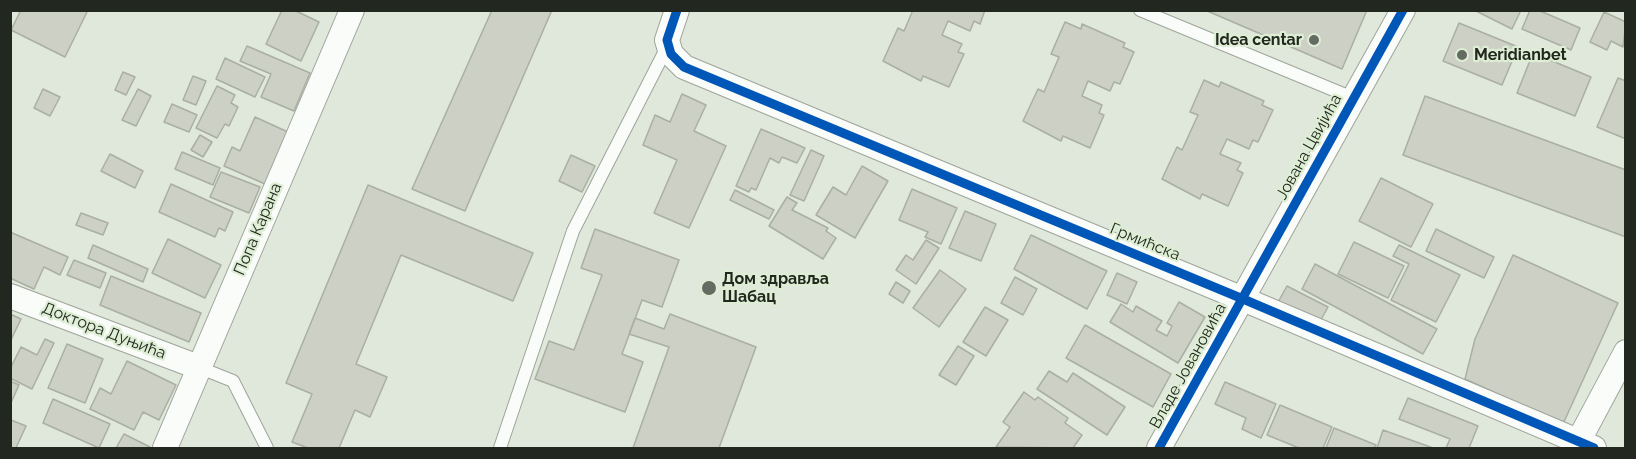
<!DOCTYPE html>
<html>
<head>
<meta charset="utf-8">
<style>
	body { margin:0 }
	#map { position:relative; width:1636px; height:459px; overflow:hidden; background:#dfe8db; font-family:Raleway,sans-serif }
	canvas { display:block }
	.frame { position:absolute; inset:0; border:12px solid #22281f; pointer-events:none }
</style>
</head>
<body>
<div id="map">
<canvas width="1636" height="459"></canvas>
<div class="frame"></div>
</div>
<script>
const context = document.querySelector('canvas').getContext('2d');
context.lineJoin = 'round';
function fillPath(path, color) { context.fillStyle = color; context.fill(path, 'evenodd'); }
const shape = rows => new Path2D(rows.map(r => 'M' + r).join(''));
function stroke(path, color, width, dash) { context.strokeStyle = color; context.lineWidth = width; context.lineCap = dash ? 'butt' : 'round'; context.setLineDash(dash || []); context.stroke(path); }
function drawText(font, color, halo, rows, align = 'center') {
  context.font = font + ' Raleway,sans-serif'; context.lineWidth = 4.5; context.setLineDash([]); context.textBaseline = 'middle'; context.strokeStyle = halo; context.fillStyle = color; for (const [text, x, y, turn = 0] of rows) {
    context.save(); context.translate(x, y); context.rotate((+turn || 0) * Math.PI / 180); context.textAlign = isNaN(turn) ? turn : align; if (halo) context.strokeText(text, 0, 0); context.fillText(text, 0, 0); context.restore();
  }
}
const building = shape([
	[21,10,88,10,65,57,11,30,21,10],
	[282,10,294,10,319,22,301,61,266,44,282,10],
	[492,10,552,10,465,211,412,189,492,10],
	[913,10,985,10,980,24,974,21,970,31,948,21,942,35,962,44,958,52,964,54,949,87,923,76,921,81,883,61,898,28,904,31,913,10],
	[1205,10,1367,10,1342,69,1205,10],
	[1474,10,1521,10,1512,29,1474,10],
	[1530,10,1538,10,1580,28,1571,50,1522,29,1530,10],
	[1604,12,1626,22,1623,47,1611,41,1607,50,1590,42,1604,12],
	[1065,22,1081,29,1082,24,1125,43,1123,47,1134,52,1120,84,1114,82,1110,91,1088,81,1082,96,1102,105,1099,113,1104,115,1090,148,1063,136,1061,141,1023,121,1038,89,1044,92,1059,57,1051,54,1065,22],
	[1459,23,1518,47,1502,85,1443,61,1459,23],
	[247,46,310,73,294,111,261,97,271,74,240,61,247,46],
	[1533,53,1591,77,1575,116,1517,93,1533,53],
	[225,58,265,77,255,97,216,79,225,58],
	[123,72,135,77,126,95,115,90,123,72],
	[193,76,206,81,196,105,183,100,193,76],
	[1618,78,1626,81,1626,139,1597,127,1618,78],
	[1204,80,1219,87,1221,82,1264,101,1262,105,1273,110,1258,142,1253,140,1249,149,1227,139,1220,154,1241,163,1237,170,1243,173,1228,206,1202,194,1200,199,1162,179,1177,147,1182,150,1198,115,1190,112,1204,80],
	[217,86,235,95,231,103,238,107,229,126,225,124,217,138,196,128,217,86],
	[43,89,60,97,50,116,34,108,43,89],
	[138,89,151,96,136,126,122,120,138,89],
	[682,94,706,105,694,131,726,146,689,228,654,213,677,160,643,145,655,115,670,122,682,94],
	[1425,96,1626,170,1626,237,1403,155,1425,96],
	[172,104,197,115,189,132,164,122,172,104],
	[255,117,288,132,265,184,224,166,232,147,240,151,255,117],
	[761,129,805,148,797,163,782,157,779,163,770,158,756,190,751,188,749,192,736,186,761,129],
	[200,135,212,142,203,157,191,150,200,135],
	[811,150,824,156,804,201,790,195,811,150],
	[182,152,220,168,213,185,175,169,182,152],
	[110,154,143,171,135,188,101,171,110,154],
	[571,155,595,166,582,192,559,181,571,155],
	[862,166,888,181,855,238,816,215,833,187,846,195,862,166],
	[221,172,260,187,249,213,210,197,221,172],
	[1381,178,1433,204,1411,247,1359,221,1381,178],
	[171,184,233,212,225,231,219,228,215,237,159,212,171,184],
	[368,185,533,253,513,301,401,255,356,364,387,377,370,417,355,410,339,448,308,448,292,442,312,394,286,383,368,185],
	[912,189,957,208,941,244,925,237,928,232,899,220,912,189],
	[735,190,774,210,769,219,730,200,735,190],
	[787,197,797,203,792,210,828,228,826,231,836,238,823,259,769,226,787,197],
	[965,211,996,224,981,261,949,248,965,211],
	[81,213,108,223,103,235,76,225,81,213],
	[595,229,679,260,662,307,642,300,622,354,643,362,625,412,535,379,549,341,574,350,602,275,581,268,595,229],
	[1436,229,1494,257,1484,278,1426,251,1436,229],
	[10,232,68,257,60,275,44,267,34,289,10,278,10,232],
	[1031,235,1107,271,1087,309,1014,269,1031,235],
	[168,239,221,265,205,298,152,273,168,239],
	[926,240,939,248,916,284,896,270,906,255,913,260,926,240],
	[1354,242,1404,266,1388,298,1338,274,1354,242],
	[93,245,148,269,143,282,88,258,93,245],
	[1399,245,1460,275,1436,322,1391,300,1409,264,1393,256,1399,245],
	[1513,255,1618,303,1563,424,1465,379,1475,339,1513,255],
	[74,260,106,273,100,288,67,275,74,260],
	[1315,264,1437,329,1423,354,1302,289,1315,264],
	[940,270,966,289,939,327,913,308,940,270],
	[1117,273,1137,282,1127,304,1107,295,1117,273],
	[111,276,201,313,189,342,100,305,111,276],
	[1015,277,1037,289,1023,315,1001,303,1015,277],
	[896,282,910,291,903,303,889,294,896,282],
	[1287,286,1328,307,1318,325,1277,304,1287,286],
	[1179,302,1205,317,1178,363,1110,322,1121,304,1133,312,1136,306,1162,321,1156,330,1167,336,1172,326,1167,323,1179,302],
	[985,307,1008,320,986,356,963,342,985,307],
	[10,314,21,319,10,342,10,314],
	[670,314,756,347,719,448,633,448,669,347,629,334,635,318,664,329,670,314],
	[1085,325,1171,374,1153,407,1066,358,1085,325],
	[45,339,54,343,32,389,10,378,10,369,21,347,37,355,45,339],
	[67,344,103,359,85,403,48,388,67,344],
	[958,346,974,356,956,385,939,375,958,346],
	[127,361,176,385,159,420,143,412,134,430,90,409,100,388,111,394,127,361],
	[1049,371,1067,382,1073,373,1125,407,1107,435,1037,389,1049,371],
	[10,381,19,385,10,405,10,381],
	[1225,382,1276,404,1261,438,1242,429,1246,418,1215,404,1225,382],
	[1024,392,1035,400,1038,397,1068,418,1065,423,1082,435,1073,448,996,447,1010,427,1003,422,1024,392],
	[1408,398,1478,426,1469,448,1446,448,1450,439,1399,419,1408,398],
	[53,399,110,424,99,448,43,423,53,399],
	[1280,405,1332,427,1323,448,1299,448,1267,435,1280,405],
	[11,420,26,426,16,448,10,448,11,420],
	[1334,428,1376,445,1374,448,1326,448,1334,428],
	[1383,430,1433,448,1377,448,1383,430],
	[124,434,150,447,149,448,116,448,124,434]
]);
fillPath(building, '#ccd0c5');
stroke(building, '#aaafa3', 1.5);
const service = shape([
	[1140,10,1353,98],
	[198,367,233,381,267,448],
	[500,448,573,231,667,47]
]);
const minor = shape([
	[677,10,667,40,671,54,684,67,1243,299,1594,448],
	[10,296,198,367],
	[1578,442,1626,352],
	[165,448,352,10],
	[1159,448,1403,10]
]);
stroke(service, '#9ea49a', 14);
stroke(minor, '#9ea49a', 26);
stroke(service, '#fafcfa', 12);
stroke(minor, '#fafcfa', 24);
stroke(shape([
	[677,10,667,40,671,54,684,67,1243,299,1594,448],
	[1159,448,1403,10]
]), '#0057b8', 9);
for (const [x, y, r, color] of [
	[1314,40,6,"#646b61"],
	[1462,55,6,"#646b61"],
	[709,288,8,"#646b61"]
]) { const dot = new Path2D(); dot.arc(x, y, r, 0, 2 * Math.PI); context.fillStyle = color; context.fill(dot); stroke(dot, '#deeed5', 2); }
drawText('bold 16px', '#22281f', '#deeed5', [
	["Idea centar",1302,40,"right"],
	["Meridianbet",1474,55],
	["Дом здравља",722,279],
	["Шабац",722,297]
], 'left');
drawText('16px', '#22281f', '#deeed5', [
	["Јована Цвијића",1309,147,-61],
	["Попа Карана",258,229,-67],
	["Грмићска",1145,242,22],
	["Доктора Дуњића",104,331,21],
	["Владе Јовановића",1188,366,-61]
]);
</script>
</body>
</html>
